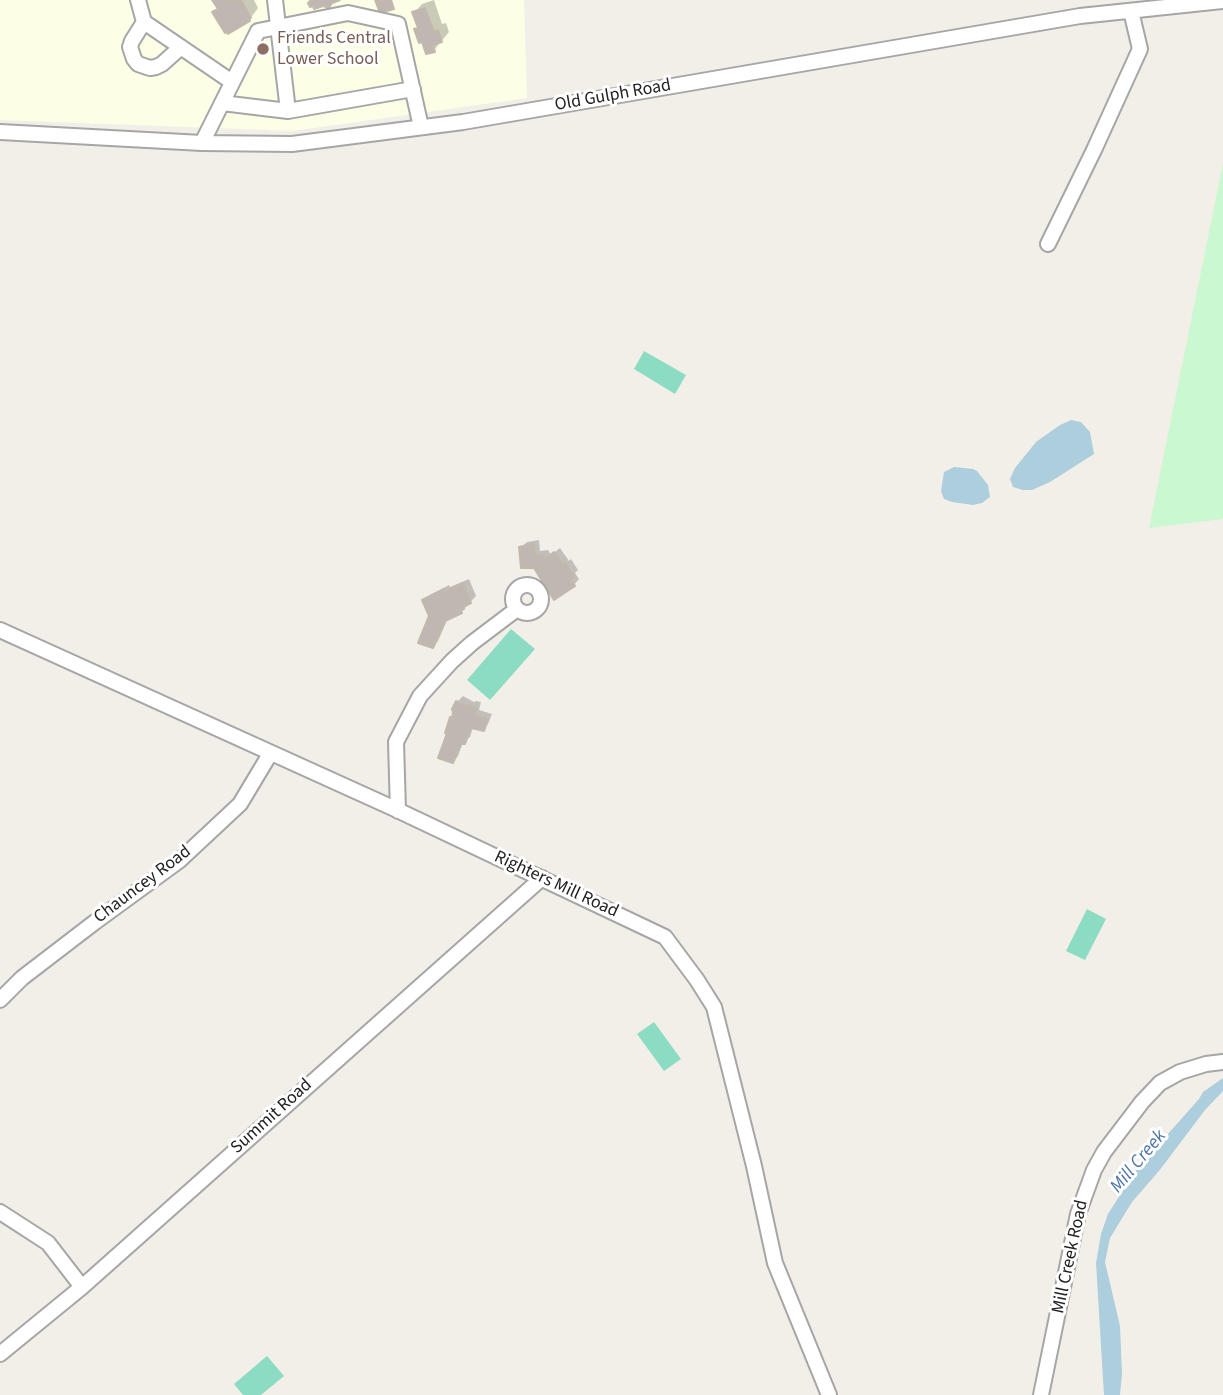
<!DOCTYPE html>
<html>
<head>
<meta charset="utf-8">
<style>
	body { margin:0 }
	canvas { display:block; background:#f2efe9 }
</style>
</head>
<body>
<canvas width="1223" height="1395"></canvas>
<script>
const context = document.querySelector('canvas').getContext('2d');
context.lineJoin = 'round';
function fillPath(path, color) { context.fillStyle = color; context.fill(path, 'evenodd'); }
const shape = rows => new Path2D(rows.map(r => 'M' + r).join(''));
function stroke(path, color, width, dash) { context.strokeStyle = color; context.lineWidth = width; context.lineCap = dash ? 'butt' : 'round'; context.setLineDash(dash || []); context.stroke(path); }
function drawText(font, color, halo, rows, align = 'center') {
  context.font = font + ' "Source Sans 3",sans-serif'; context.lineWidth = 6; context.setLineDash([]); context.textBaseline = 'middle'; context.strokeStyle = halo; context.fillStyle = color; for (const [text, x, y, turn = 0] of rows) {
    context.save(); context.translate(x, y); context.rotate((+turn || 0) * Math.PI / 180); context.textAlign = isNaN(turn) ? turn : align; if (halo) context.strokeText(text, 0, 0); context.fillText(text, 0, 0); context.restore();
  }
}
fillPath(shape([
	[0,0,524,0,527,98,293,131,0,120]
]), '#fcfee6');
fillPath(shape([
	[1223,163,1223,519,1149,528]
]), '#caf8d1');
fillPath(shape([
	[644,351,686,375,675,394,634,369],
	[511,629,535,649,490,700,467,680],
	[1087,909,1106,919,1085,960,1066,951],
	[654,1022,681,1059,664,1071,637,1034],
	[267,1356,284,1376,261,1395,243,1395,234,1384]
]), '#8cdcc3');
fillPath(shape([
	[1071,420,1081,422,1090,432,1094,454,1050,482,1032,490,1023,490,1013,487,1010,479,1015,468,1036,442,1060,425],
	[954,467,973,469,977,471,988,485,990,497,982,503,973,505,952,502,944,499,941,491,944,472],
	[1223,1078,1223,1091,1205,1110,1159,1171,1132,1202,1110,1238,1105,1262,1120,1326,1122,1374,1120,1395,1104,1395,1096,1263,1101,1234,1108,1214,1136,1170,1199,1099,1203,1092]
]), '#accedd');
fillPath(shape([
	[214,0,254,0,258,8,249,20,214,13,219,8],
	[434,0,442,24,446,23,449,32,434,50,416,30,419,27,414,13,422,4],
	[539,540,540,551,548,550,551,555,560,548,569,561,571,559,578,570,575,573,579,579,574,585,521,547,527,542],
	[469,579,476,596,461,612,448,618,438,641,433,646,431,616,424,601,430,595,449,585,450,587],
	[463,696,474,702,476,701,481,702,479,710,492,714,488,724,483,730,473,727,470,737,463,742,458,756,453,761,449,732,447,731,452,718,454,716,457,702]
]), '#0003');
const building = shape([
	[212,0,241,0,251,18,249,19,250,21,228,34,227,32,225,33,212,12,218,9,212,0],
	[311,0,340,0,332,3,329,8,323,6,314,9,313,6,310,7,308,3,311,0],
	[375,0,391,0,394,9,380,13,375,0],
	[425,8,434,32,438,30,442,42,433,45,435,52,426,54,422,42,419,43,414,29,418,28,412,12,425,8],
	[534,544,535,556,542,555,545,559,554,552,563,565,565,563,574,577,571,579,575,586,554,600,534,568,521,568,519,547,534,544],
	[463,583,471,603,463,607,464,609,461,610,462,613,445,621,433,648,418,643,429,616,422,600,444,589,445,591,463,583],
	[456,701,468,707,469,705,477,708,474,715,488,720,484,731,471,728,465,744,461,744,453,763,438,758,447,733,445,733,450,717,452,719,453,712,452,709,456,701]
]);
fillPath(building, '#bfb8b2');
stroke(building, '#c3b8ac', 2);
const minor = shape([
	[138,0,144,22,232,82],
	[275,0,288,111,413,89],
	[144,22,132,41,130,47,134,59,138,64,150,68,156,67,162,64,181,47],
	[222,103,288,111],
	[0,132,202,143,292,144,463,122,1080,16,1223,1],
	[202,143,258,31,348,13,398,24,421,127],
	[1048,244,1094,150,1140,49,1131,11],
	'513 599a14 14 0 1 1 28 0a14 14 0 1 1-28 0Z',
	[0,630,393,808,665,937,697,980,714,1007,754,1166,775,1263,829,1395],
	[398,811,396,742,420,696,452,661,472,643,517,609],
	[0,1000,22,978,95,922,180,860,240,804,270,754],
	[0,1212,48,1243,82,1287],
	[0,1354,82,1287,542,878],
	[1041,1395,1078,1214,1094,1170,1104,1152,1142,1102,1160,1083,1180,1072,1206,1064,1223,1062]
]);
stroke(minor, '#a6a6a6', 18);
stroke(minor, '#fff', 14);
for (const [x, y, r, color] of [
	[263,49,7,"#8d6e63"]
]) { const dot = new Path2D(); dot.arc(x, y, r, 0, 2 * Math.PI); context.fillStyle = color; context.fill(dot); stroke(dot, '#fff', 2.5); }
drawText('18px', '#785e54', '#fff', [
	["Friends Central",277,39],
	["Lower School",277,60]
], 'left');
drawText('18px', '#222', '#fff', [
	["Old Gulph Road",613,96,-10],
	["Chauncey Road",143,885,-37],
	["Righters Mill Road",556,885,25],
	["Summit Road",272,1117,-42],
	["Mill Creek Road",1071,1257,-78]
]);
drawText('italic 19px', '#4e74a7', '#fff', [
	["Mill Creek",1139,1162,-50]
]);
</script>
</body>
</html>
